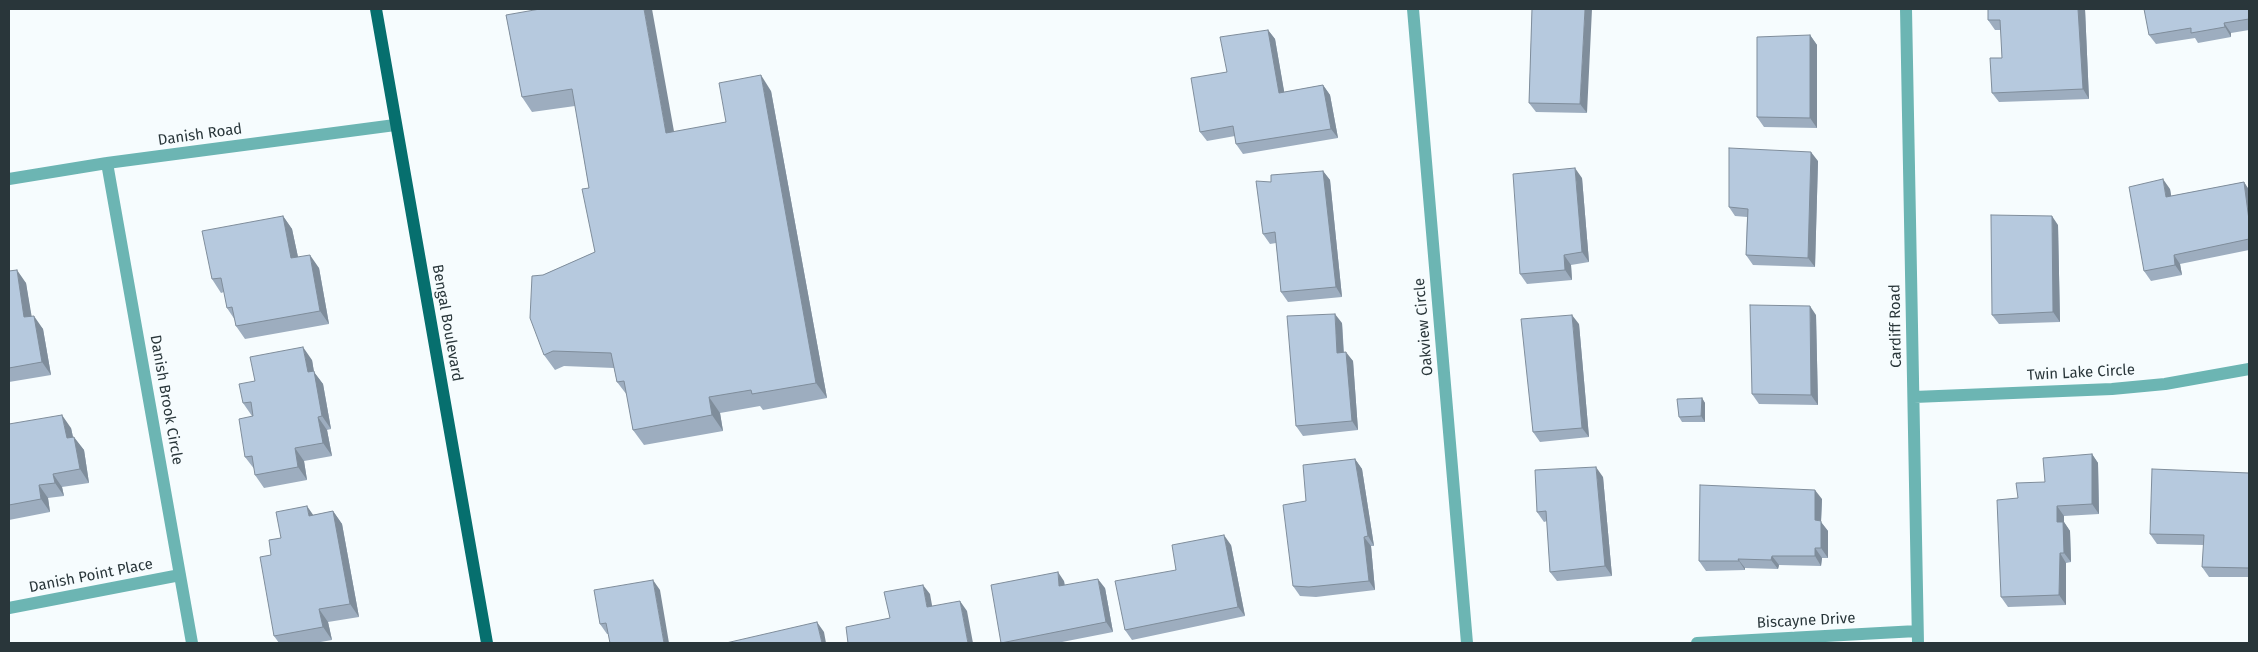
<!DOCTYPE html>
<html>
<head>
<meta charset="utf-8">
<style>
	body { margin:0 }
	#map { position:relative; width:2258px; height:652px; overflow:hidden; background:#f6fcfe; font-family:"Fira Sans",sans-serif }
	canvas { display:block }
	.frame { position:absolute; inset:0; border:10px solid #29363a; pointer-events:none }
</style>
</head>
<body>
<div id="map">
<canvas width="2258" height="652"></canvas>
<div class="frame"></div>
</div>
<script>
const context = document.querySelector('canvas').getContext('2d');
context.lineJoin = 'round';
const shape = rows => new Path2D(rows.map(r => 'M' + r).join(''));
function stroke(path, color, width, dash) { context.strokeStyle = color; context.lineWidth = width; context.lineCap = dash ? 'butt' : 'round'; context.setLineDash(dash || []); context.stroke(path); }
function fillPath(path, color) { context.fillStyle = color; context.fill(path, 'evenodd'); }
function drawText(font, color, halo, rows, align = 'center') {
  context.font = font + ' "Fira Sans",sans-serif'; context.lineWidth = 4.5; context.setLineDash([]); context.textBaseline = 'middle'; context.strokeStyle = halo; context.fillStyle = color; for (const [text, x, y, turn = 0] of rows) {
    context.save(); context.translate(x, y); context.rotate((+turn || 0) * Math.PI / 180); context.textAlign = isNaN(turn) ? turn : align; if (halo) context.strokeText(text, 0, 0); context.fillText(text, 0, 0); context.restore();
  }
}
stroke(shape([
	[1413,9,1467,643],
	[1906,9,1918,643],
	[107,163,192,643],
	[9,179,107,163,395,125],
	[1914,397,2112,389,2165,384,2249,369],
	[9,608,180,575],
	[1697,643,1917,631]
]), '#6cb5b3', 12);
stroke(shape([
	[376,9,487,643]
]), '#066f6e', 12);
fillPath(shape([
	[1532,9,1587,113,1536,112,1529,103],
	[2085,9,2089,99,1999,102,1992,93,2002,58,2001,30,1995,30,1988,20],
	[2249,9,2249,30,2231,33,2231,37,2198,43,2195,38,2156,44,2149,35],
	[506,15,674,132,726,122,771,91,827,398,763,410,760,406,720,413,723,431,644,445,633,430,627,395,617,382,614,368,564,366,555,370,544,355,543,275,595,252,589,188,575,106,532,112,522,97],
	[1268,30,1275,39,1284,92,1323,85,1330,95,1338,138,1243,154,1236,144,1235,136,1207,141,1200,132,1227,72],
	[1810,35,1817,45,1817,128,1764,127,1757,117],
	[1818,161,1815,267,1753,265,1746,255,1747,217,1735,216,1729,207],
	[1323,171,1330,180,1342,297,1288,302,1281,292,1276,243,1270,244,1263,234,1271,182],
	[1582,178,1589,262,1571,265,1572,280,1527,284,1520,274],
	[2244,182,2249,190,2249,250,2180,264,2182,275,2151,281,2144,271,2170,189,2171,196],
	[283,216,292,229,298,257,319,268,329,324,245,339,236,326,235,320,227,308,224,292,221,293,212,279],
	[2058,225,2060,322,1999,324,1992,315],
	[9,271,26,283,31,316,43,329,51,375,9,382],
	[1816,315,1818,405,1759,404,1752,394],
	[1342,323,1344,352,1353,361,1358,430,1303,436,1296,426],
	[1579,324,1589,437,1540,442,1533,432],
	[312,360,314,372,323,384,331,429,327,430,332,456,304,461,307,480,264,488,255,475,255,470,245,457,253,416,252,416,243,403,255,381],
	[1702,398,1705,403,1705,422,1682,422,1679,417],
	[9,424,71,428,73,437,84,450,89,483,62,487,64,496,48,498,50,512,9,520],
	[2092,454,2098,463,2099,514,2064,516,2064,522,2070,531,2071,562,2066,563,2066,605,2008,607,2001,597,2018,498],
	[1355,459,1362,469,1374,546,1371,546,1375,590,1316,597,1300,596,1293,586,1306,501],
	[2249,473,2249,577,2209,577,2202,567,2204,545,2157,544,2150,534],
	[1603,477,1612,576,1557,581,1550,572,1547,521,1544,522,1537,512],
	[1822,499,1821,522,1828,531,1828,558,1822,558,1821,566,1779,565,1778,569,1745,568,1745,570,1706,571,1699,561],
	[333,511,342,524,359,617,328,622,332,640,315,643,279,643,274,636,271,555,281,538,313,515],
	[1231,545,1245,616,1132,640,1125,630,1176,570],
	[1064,581,1065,585,1105,588,1113,632,1057,643,1001,643],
	[660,590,608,634,607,634,600,624]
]), '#9dadbf');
fillPath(shape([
	[644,9,652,9,677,148,666,133],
	[1585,9,1592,9,1587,113,1580,104],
	[2078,9,2085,9,2089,99,2083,89],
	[2224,23,2231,33,2231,37,2225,27],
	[1268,30,1275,39,1286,102,1279,93],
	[1810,35,1817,45,1817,128,1810,118],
	[761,75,771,91,827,398,816,383],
	[1323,85,1330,95,1338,138,1331,129],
	[1811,152,1818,161,1815,267,1808,258],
	[1575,168,1582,178,1589,262,1582,252],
	[1323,171,1330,180,1342,297,1336,287],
	[2163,179,2170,189,2173,206,2166,197],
	[2244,182,2249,190,2249,220],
	[283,216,292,229,301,271,291,258],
	[2052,216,2058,225,2060,322,2053,312],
	[310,255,319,268,329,324,320,311],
	[1564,255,1571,265,1572,280,1565,270],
	[2174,255,2180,264,2182,275,2175,265],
	[17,270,26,283,34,330,24,317],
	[1810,306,1816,315,1818,405,1811,395],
	[1335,314,1342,323,1344,363,1337,353],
	[1572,315,1579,324,1589,437,1582,428],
	[34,316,43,329,51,375,42,362],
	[303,347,312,360,314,372,323,384,331,429,322,416,308,372],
	[1346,352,1353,361,1358,430,1352,421],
	[709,397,720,413,723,431,712,415],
	[1702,398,1705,403,1705,422,1701,416],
	[62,415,71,428,76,451,67,438],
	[318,417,327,430,332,456,323,443],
	[74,437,84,450,89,483,80,469],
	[295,448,304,461,307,480,298,467],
	[2092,454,2098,463,2099,514,2092,504],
	[1355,459,1362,469,1374,546,1368,536],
	[1596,467,1603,477,1612,576,1605,566],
	[53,474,62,487,64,496,55,483],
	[39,485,48,498,50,512,41,499],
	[1815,490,1822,499,1821,522,1828,531,1828,558,1821,548,1815,520],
	[307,506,316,519,309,516],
	[2057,506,2064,516,2064,522,2070,531,2071,562,2064,553,2057,522],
	[333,511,342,524,359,617,350,604],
	[1224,535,1231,545,1245,616,1238,607],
	[1364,537,1371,546,1375,590,1369,581],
	[1815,548,1822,558,1821,566,1815,556],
	[2060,553,2066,563,2066,605,2059,595],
	[1772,556,1779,565,1778,569,1771,560],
	[1738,559,1745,568,1745,570,1739,561],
	[1058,572,1064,581,1065,595,1059,586],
	[1098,579,1105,588,1113,632,1106,622],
	[653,580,660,590,669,643,664,643],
	[923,585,930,594,934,616,927,607],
	[960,601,967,611,973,643,968,643],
	[319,609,328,622,332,640,323,627],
	[817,622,824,632,826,643,822,643]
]), '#7f8d9b');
const building = shape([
	[540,9,644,9,666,133,726,122,719,83,761,75,816,383,752,394,751,390,709,397,712,415,633,430,624,381,617,382,611,353,553,351,544,355,530,318,532,276,543,275,595,252,582,189,589,188,572,89,522,97,506,15,540,9],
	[1532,9,1585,9,1580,104,1529,103,1532,9],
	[1988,9,2078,9,2083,89,1992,93,1990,58,2002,58,2000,20,1988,20,1988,9],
	[2144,9,2249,9,2249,19,2224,23,2225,27,2191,33,2191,28,2149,35,2144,9],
	[1268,30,1279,93,1323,85,1331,129,1236,144,1233,126,1200,132,1191,78,1227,72,1220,37,1268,30],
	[1810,35,1810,118,1757,117,1757,37,1810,35],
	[1729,148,1811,152,1808,258,1746,255,1748,209,1729,207,1729,148],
	[1575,168,1582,252,1564,255,1565,270,1520,274,1513,174,1575,168],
	[1323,171,1336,287,1281,292,1275,232,1263,234,1256,181,1271,182,1271,175,1323,171],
	[2163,179,2166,197,2244,182,2249,220,2249,239,2174,255,2175,265,2144,271,2129,187,2163,179],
	[1991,215,2052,216,2053,312,1992,315,1991,215],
	[283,216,291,258,310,255,320,311,236,326,232,307,227,308,221,278,212,279,202,231,283,216],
	[17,270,24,317,34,316,42,362,9,368,9,271,17,270],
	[1750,305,1810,306,1811,395,1752,394,1750,305],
	[1335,314,1337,353,1346,352,1352,421,1296,426,1287,316,1335,314],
	[1572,315,1582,428,1533,432,1521,319,1572,315],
	[303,347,308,372,314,371,322,416,318,417,323,443,295,448,298,467,255,475,252,456,245,457,239,419,253,416,251,402,243,403,239,384,255,381,250,357,303,347],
	[1702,398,1701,416,1679,417,1677,399,1702,398],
	[62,415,67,438,74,437,80,469,53,474,55,483,39,485,41,499,9,505,9,424,62,415],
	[2092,454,2092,504,2057,506,2057,522,2063,522,2064,553,2060,553,2059,595,2001,597,1997,500,2018,498,2016,483,2045,482,2043,458,2092,454],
	[1355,459,1368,536,1364,537,1369,581,1309,587,1293,586,1283,505,1306,501,1303,465,1355,459],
	[1596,467,1605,566,1550,572,1546,511,1537,512,1535,470,1596,467],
	[2152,469,2249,473,2249,568,2202,567,2204,535,2150,534,2152,469],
	[1700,485,1815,490,1815,520,1821,521,1821,548,1815,548,1815,556,1772,556,1771,560,1738,559,1739,561,1699,561,1700,485],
	[307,506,309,516,333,511,350,604,319,609,323,627,274,636,260,557,271,555,269,540,281,538,276,512,307,506],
	[1224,535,1238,607,1125,630,1115,581,1176,570,1172,545,1224,535],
	[1058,572,1059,586,1098,579,1106,622,1001,643,991,585,1058,572],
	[653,580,664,643,610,643,606,623,600,624,594,590,653,580],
	[923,585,927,607,960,601,968,643,848,643,846,627,890,618,884,592,923,585],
	[817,622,822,643,726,643,817,622]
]);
fillPath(building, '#b6c9de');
stroke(building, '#7f8d9b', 1);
drawText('15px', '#29363a', '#f6fcfe', [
	["Danish Road",200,135,-8],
	["Bengal Boulevard",447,323,80],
	["Cardiff Road",1896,326,-91],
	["Oakview Circle",1424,327,-95],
	["Twin Lake Circle",2081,373,-3],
	["Danish Brook Circle",166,400,80],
	["Danish Point Place",91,576,-11],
	["Biscayne Drive",1806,621,-3]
]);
</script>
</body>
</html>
